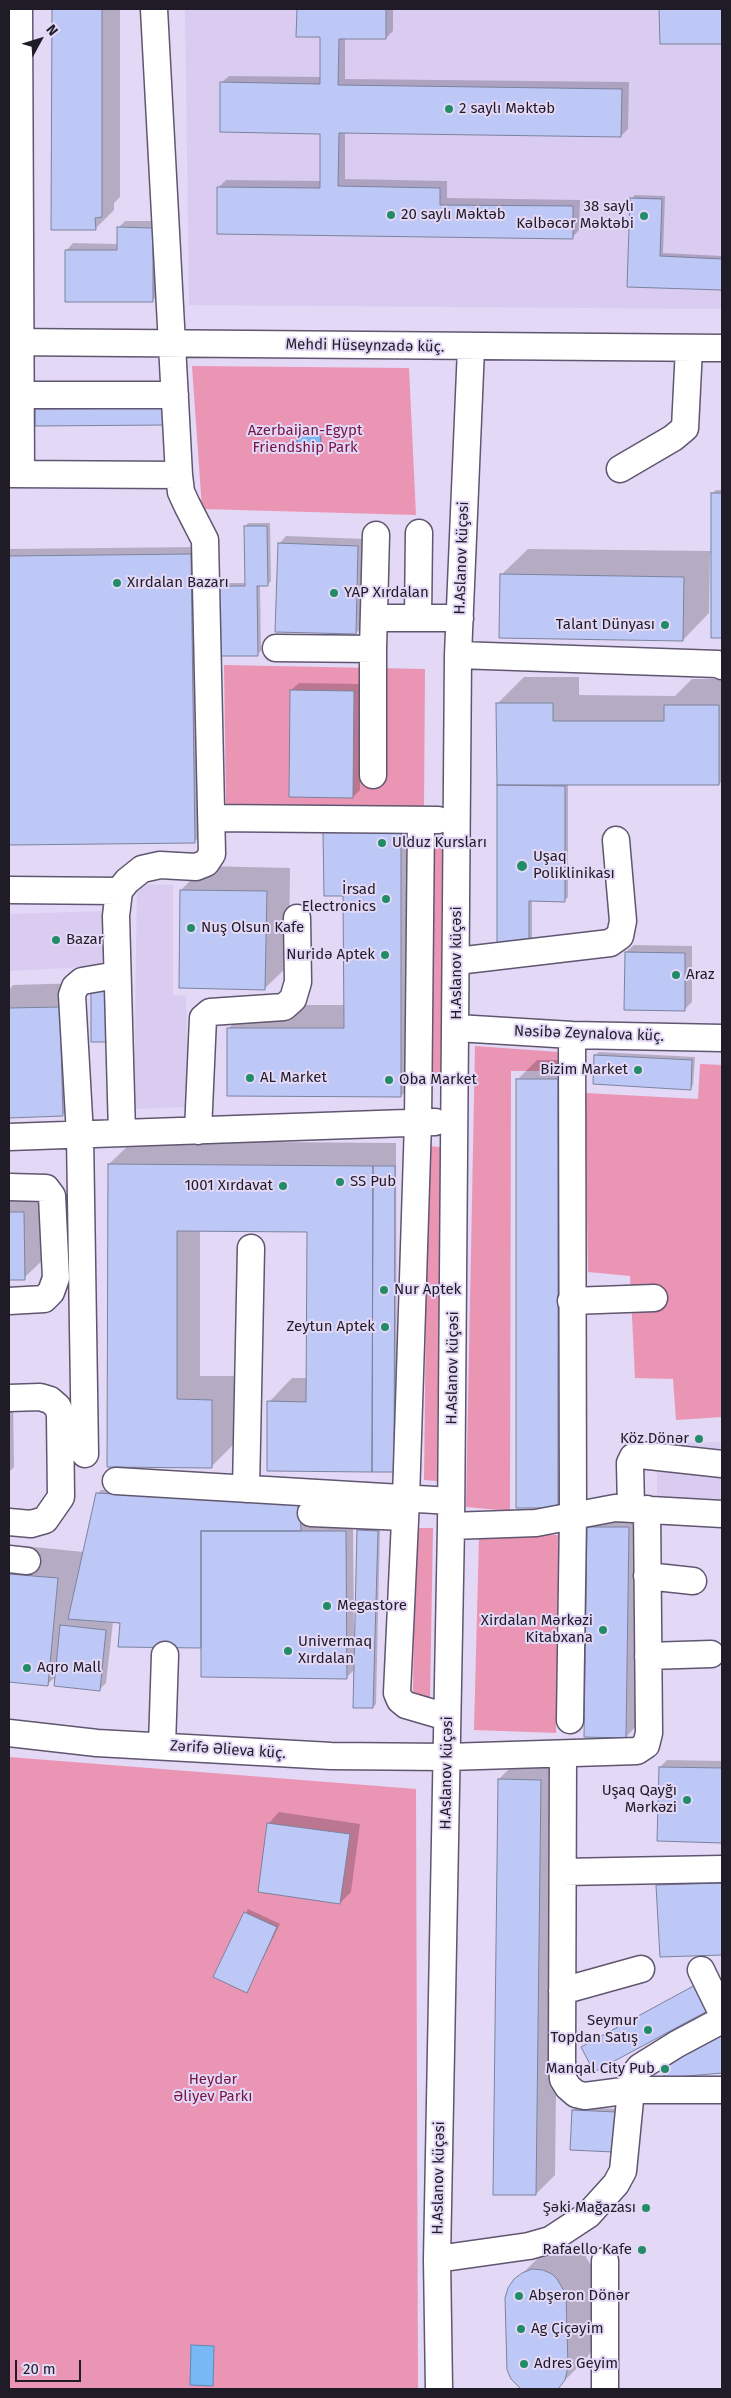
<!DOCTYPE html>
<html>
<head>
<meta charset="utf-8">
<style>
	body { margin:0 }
	#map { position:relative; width:731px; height:2398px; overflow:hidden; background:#e3d8f6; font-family:"Fira Sans",sans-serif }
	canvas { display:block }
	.frame { position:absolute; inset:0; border:10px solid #201c27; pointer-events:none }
	.north { position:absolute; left:15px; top:15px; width:50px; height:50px; -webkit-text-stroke:4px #e3d8f6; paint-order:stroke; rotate:51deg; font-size:14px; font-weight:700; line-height:20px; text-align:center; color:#201c27 }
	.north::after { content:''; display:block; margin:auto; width:18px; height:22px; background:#201c27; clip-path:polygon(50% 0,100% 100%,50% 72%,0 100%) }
	.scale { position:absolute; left:15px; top:2360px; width:66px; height:22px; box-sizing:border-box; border:2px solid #201c27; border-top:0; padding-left:6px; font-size:15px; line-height:18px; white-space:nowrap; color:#201c27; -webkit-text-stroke:4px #e3d8f6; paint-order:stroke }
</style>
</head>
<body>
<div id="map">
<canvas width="731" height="2398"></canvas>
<div class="frame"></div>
<div class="north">N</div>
<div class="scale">20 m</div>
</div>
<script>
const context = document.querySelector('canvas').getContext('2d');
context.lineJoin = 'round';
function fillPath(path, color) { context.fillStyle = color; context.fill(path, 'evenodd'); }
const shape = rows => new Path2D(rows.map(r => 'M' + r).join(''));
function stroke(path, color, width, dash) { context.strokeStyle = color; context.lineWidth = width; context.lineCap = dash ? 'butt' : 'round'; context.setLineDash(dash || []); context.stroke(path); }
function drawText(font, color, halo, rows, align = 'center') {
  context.font = font + ' "Fira Sans",sans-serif'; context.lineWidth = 4; context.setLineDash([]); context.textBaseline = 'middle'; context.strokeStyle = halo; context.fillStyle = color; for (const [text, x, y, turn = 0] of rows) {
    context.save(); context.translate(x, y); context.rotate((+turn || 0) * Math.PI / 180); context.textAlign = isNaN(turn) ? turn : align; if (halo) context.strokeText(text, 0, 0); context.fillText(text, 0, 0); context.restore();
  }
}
fillPath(shape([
	[185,9,722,9,722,309,189,305],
	[137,884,173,885,173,995,186,996,188,1107,134,1109],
	[104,911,104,966,9,971,9,914],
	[722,1442,722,1499,657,1498,657,1443]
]), '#d9ccf0');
fillPath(shape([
	[192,366,409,368,416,515,202,509],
	[224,665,425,669,424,809,226,808],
	[431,848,442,848,441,1077,429,1077],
	[475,1046,559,1052,559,1071,511,1071,510,1511,466,1507],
	[700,1064,722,1065,722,1417,676,1420,673,1379,635,1378,630,1276,588,1272,585,1093,698,1099],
	[428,1146,441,1147,437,1481,424,1480],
	[415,1528,433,1528,430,1698,413,1694],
	[560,1535,556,1733,474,1730,479,1536],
	[9,1757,416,1789,418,2389,9,2389]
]), '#ea95b4');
const water = shape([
	'297 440a12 12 0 1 1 24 0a12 12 0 1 1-24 0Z',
	[191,2345,214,2346,213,2386,190,2385,191,2345]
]);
fillPath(water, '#78b8f4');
stroke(water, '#5e89b6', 1);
fillPath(shape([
	[53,9,120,9,120,197,114,203,114,210,95,229,53,229],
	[298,9,393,9,393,31,386,38,345,37,345,79,629,82,628,129,621,136,345,132,345,179,447,181,447,198,580,200,579,230,572,238,218,188,226,180,321,181,322,132,221,83,229,76,321,77,322,36,298,36],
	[661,9,722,9,722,42,661,43],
	[635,195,665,196,663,253,722,256,722,289,628,286,632,198],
	[125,221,159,221,159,294,152,301,66,251,73,243,118,244,118,228],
	[168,405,169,421,36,410,40,406],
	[716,490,722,490,722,637,713,637,712,554,710,554,709,613,683,640,501,575,528,549,712,551,712,493],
	[248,523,270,523,271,581,268,584,260,584,261,651,257,654,219,587,222,583,246,583,245,527],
	[286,536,365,539,363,626,356,633,279,544],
	[198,547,201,835,194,842,9,844,9,549],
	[524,677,579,677,579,695,675,696,692,679,722,679,722,781,719,784,568,784,568,897,565,900,532,900,532,941,499,944,498,703],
	[299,683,361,684,360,790,353,797,291,690],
	[424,807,425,1072,401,1096,228,1029,252,1005,345,1005,345,895],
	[205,866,290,868,289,965,265,988,181,890],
	[634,945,692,946,692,1002,684,1010,626,952],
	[83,983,86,1091,62,1115,9,1116,9,990,13,985],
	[599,1052,695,1057,693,1085,690,1089,595,1055],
	[537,1060,577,1060,576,1488,557,1507,518,1079],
	[133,1141,396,1143,397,1468,269,1402,292,1378,308,1378,308,1231,200,1230,200,1376,235,1376,235,1443,211,1467,108,1466,109,1164],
	[9,1189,47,1189,48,1255,24,1278,9,1278],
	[9,1397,13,1397,14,1467,9,1472],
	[101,1490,299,1501,299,1524,302,1524,301,1501,303,1501,304,1524,353,1524,354,1636,356,1636,358,1531,362,1527,380,1528,376,1704,373,1707,355,1669,346,1678,202,1647,113,1622,106,1683,99,1690,56,1676,47,1685,9,1681,9,1561,23,1546,84,1552,97,1494],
	[608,1508,648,1509,645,1717,626,1737,589,1527],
	[518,1760,560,1761,555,2175,536,2194,499,1779],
	[667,1760,722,1761,722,1841,659,1840,660,1767],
	[279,1812,360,1824,351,1892,340,1903,269,1823],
	[722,1860,722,1953,661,1956,658,1886,681,1862],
	[248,1909,280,1924,247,1991,215,1977],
	[703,1981,712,2007,583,2047,586,2044],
	[576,2107,619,2109,617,2147,573,2110],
	[559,2243,578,2248,583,2252,592,2267,594,2340,591,2352,584,2361,557,2388,523,2389,512,2378,523,2273,550,2246]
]), '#0003');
const building = shape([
	[52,9,102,9,102,217,95,218,96,230,51,230,52,9],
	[297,9,386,9,386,39,339,39,338,85,622,89,621,137,339,133,338,186,440,188,440,205,573,206,573,239,217,234,217,187,320,188,320,134,220,132,220,82,320,84,320,37,296,37,297,9],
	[659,9,722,9,722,44,660,44,659,9],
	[630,198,662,199,660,256,722,259,722,290,627,287,630,198],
	[117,227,153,228,153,302,65,302,65,250,117,250,117,227],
	[166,408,166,425,35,426,35,409,166,408],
	[711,493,722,493,722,638,711,638,711,493],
	[244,526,267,526,268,586,257,586,258,656,219,656,218,586,245,586,244,526],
	[278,543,358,546,356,634,275,632,278,543],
	[191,554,195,843,9,845,9,556,191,554],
	[500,574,684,577,683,641,499,638,500,574],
	[290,690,354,691,353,798,289,797,290,690],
	[496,703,553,703,553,721,664,721,664,705,719,705,719,785,497,785,496,703],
	[497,785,565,786,565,902,529,901,529,946,497,946,497,785],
	[323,831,401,831,401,1097,227,1096,227,1028,344,1028,343,896,324,896,323,831],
	[180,890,267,891,265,990,179,988,180,890],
	[625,952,685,953,685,1011,624,1010,625,952],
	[107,991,107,1042,91,1042,91,992,107,991],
	[60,1007,63,1116,9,1118,9,1008,60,1007],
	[594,1055,692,1060,691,1090,593,1084,594,1055],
	[516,1079,558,1079,558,1508,516,1508,516,1079],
	[108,1164,373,1166,372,1472,267,1471,267,1401,306,1402,307,1232,177,1231,177,1399,212,1400,212,1468,107,1467,108,1164],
	[373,1166,395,1166,394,1472,372,1472,373,1166],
	[9,1212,24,1212,25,1280,9,1280,9,1212],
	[96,1493,300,1504,301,1531,201,1531,201,1648,118,1647,120,1623,68,1619,96,1493],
	[587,1527,629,1527,626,1738,584,1737,587,1527],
	[357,1530,378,1531,373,1708,353,1708,357,1530],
	[201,1531,346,1531,347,1679,201,1677,201,1531],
	[9,1574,58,1578,48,1686,9,1682,9,1574],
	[60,1625,106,1630,100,1691,54,1686,60,1625],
	[659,1767,722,1768,722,1843,657,1841,659,1767],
	[498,1779,541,1780,536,2195,493,2195,498,1779],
	[267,1823,350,1834,340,1904,258,1892,267,1823],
	[722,1883,722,1955,660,1957,656,1885,722,1883],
	[244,1912,277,1927,247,1993,213,1977,244,1912],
	[699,1983,713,2008,594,2072,581,2047,699,1983],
	[722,2035,722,2073,665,2078,660,2062,722,2035],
	[572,2110,616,2112,614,2152,570,2150,572,2110],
	[532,2269,543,2270,552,2274,557,2279,566,2294,568,2367,565,2380,558,2389,521,2389,511,2379,507,2370,505,2298,508,2288,514,2279,522,2273,532,2269]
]);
fillPath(building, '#bdc8f6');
stroke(building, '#7c829d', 1);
const minor = shape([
	[19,9,21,474],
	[9,342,722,348],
	[9,395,175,395],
	[620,469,673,438,685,428,689,348],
	[9,474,179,475],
	[374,618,460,618],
	[418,618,419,533],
	[276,648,373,649,376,535],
	[373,649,373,775],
	[458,655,718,664,722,666],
	[212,818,438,820],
	[421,820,418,1122,406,1499,397,1693,400,1700,406,1705,447,1717],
	[9,890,119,891,127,881,142,869,160,865,196,867,206,863,212,854,205,540,187,505,181,492,179,475,154,9],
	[119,891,116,916,122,1133],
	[457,961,610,943,620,936,623,921,616,840],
	[457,1028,572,1035,722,1038],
	[198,1131,203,1018,210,1012,284,1007,293,999,298,982,297,918],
	[9,1137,435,1122],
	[9,1187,46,1188,52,1196,56,1278,51,1292,44,1299,9,1301],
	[571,1301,654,1298],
	[9,1398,40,1397,50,1400,58,1407,60,1415,61,1497,45,1520,31,1524,9,1522],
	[85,1454,80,1135,72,995,75,987,82,981,117,975],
	[116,1481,451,1501],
	[246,1489,251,1248],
	[631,1508,630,1463,633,1457,640,1455,722,1464],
	[311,1513,405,1517],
	[451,1526,536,1523,615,1508,722,1514],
	[9,1559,27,1561],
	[647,1576,693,1581],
	[648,1656,711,1654],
	[570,1720,573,1517,572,1035],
	[9,1733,97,1743,331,1756,448,1757,637,1751,646,1745,649,1733,647,1509],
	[162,1746,165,1655],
	[563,1754,562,2061,563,2079,568,2087,576,2094,585,2096,631,2090,633,2076,640,2067,677,2044,722,2020],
	[563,1872,722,1869],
	[701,1970,722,2013],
	[562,1991,641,1969],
	[437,2259,529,2246,550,2240,588,2215,616,2184,623,2171,631,2090,722,2090],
	[439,2389,437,2259,451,1526,458,655,471,348],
	[605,2389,605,2261]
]);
stroke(minor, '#60566f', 29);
stroke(minor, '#fff', 26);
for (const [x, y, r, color] of [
	[449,109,5,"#228c69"],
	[391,215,5,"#228c69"],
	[644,216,5,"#228c69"],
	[117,583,5,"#228c69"],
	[334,593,5,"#228c69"],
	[665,625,5,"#228c69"],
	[382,843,5,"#228c69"],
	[522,866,6,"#228c69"],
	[386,899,5,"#228c69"],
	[191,928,5,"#228c69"],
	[56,940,5,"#228c69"],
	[385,955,5,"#228c69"],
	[676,975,5,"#228c69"],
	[638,1070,5,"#228c69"],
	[250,1078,5,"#228c69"],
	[389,1080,5,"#228c69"],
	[340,1182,5,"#228c69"],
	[283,1186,5,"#228c69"],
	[384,1290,5,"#228c69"],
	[385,1327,5,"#228c69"],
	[699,1439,5,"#228c69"],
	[327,1606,5,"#228c69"],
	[603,1630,5,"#228c69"],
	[288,1651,5,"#228c69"],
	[27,1668,5,"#228c69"],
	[687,1800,5,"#228c69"],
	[648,2030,5,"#228c69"],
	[665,2069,5,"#228c69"],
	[646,2208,5,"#228c69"],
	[642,2250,5,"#228c69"],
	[519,2296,5,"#228c69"],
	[521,2329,5,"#228c69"],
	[524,2364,5,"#228c69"]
]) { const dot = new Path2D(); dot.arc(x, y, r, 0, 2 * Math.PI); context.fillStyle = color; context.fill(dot); stroke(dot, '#e3d8f6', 2); }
drawText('15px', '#201c27', '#e3d8f6', [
	["2 saylı Məktəb",459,109],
	["38 saylı",634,207,"right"],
	["Kəlbəcər Məktəbi",634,224,"right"],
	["20 saylı Məktəb",401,215],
	["Xırdalan Bazarı",127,583],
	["YAP Xırdalan",344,593],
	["Talant Dünyası",655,625,"right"],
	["Ulduz Kursları",392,843],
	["Uşaq",533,857],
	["Poliklinikası",533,874],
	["İrsad",376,890,"right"],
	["Electronics",376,907,"right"],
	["Nuş Olsun Kafe",201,928],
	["Bazar",66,940],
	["Nuridə Aptek",375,955,"right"],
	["Araz",686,975],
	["Bizim Market",628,1070,"right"],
	["AL Market",260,1078],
	["Oba Market",399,1080],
	["SS Pub",350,1182],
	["1001 Xırdavat",273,1186,"right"],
	["Nur Aptek",394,1290],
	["Zeytun Aptek",375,1327,"right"],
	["Köz Dönər",689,1439,"right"],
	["Megastore",337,1606],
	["Xirdalan Mərkəzi",593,1621,"right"],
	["Kitabxana",593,1638,"right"],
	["Univermaq",298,1642],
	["Xırdalan",298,1659],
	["Aqro Mall",37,1668],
	["Uşaq Qayğı",677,1791,"right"],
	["Mərkəzi",677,1808,"right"],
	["Seymur",638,2021,"right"],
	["Topdan Satış",638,2038,"right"],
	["Manqal City Pub",655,2069,"right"],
	["Şəki Mağazası",636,2208,"right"],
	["Rafaello Kafe",632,2250,"right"],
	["Abşeron Dönər",529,2296],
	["Ag Çiçəyim",531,2329],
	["Adres Geyim",534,2364]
], 'left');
drawText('15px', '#201c27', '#e3d8f6', [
	["Mehdi Hüseynzadə küç.",365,346,1],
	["H.Aslanov küçəsi",462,558,-88],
	["H.Aslanov küçəsi",457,963,-90],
	["Nəsibə Zeynalova küç.",589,1034,2],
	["H.Aslanov küçəsi",453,1368,-89],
	["Zərifə Əlieva küç.",228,1750,4],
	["H.Aslanov küçəsi",447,1773,-89],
	["H.Aslanov küçəsi",439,2178,-89]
]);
drawText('15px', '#771344', '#e3d8f6', [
	["Azerbaijan-Egypt",305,431],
	["Friendship Park",305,448],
	["Heydər",213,2080],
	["Əliyev Parkı",213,2097]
]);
</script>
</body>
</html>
